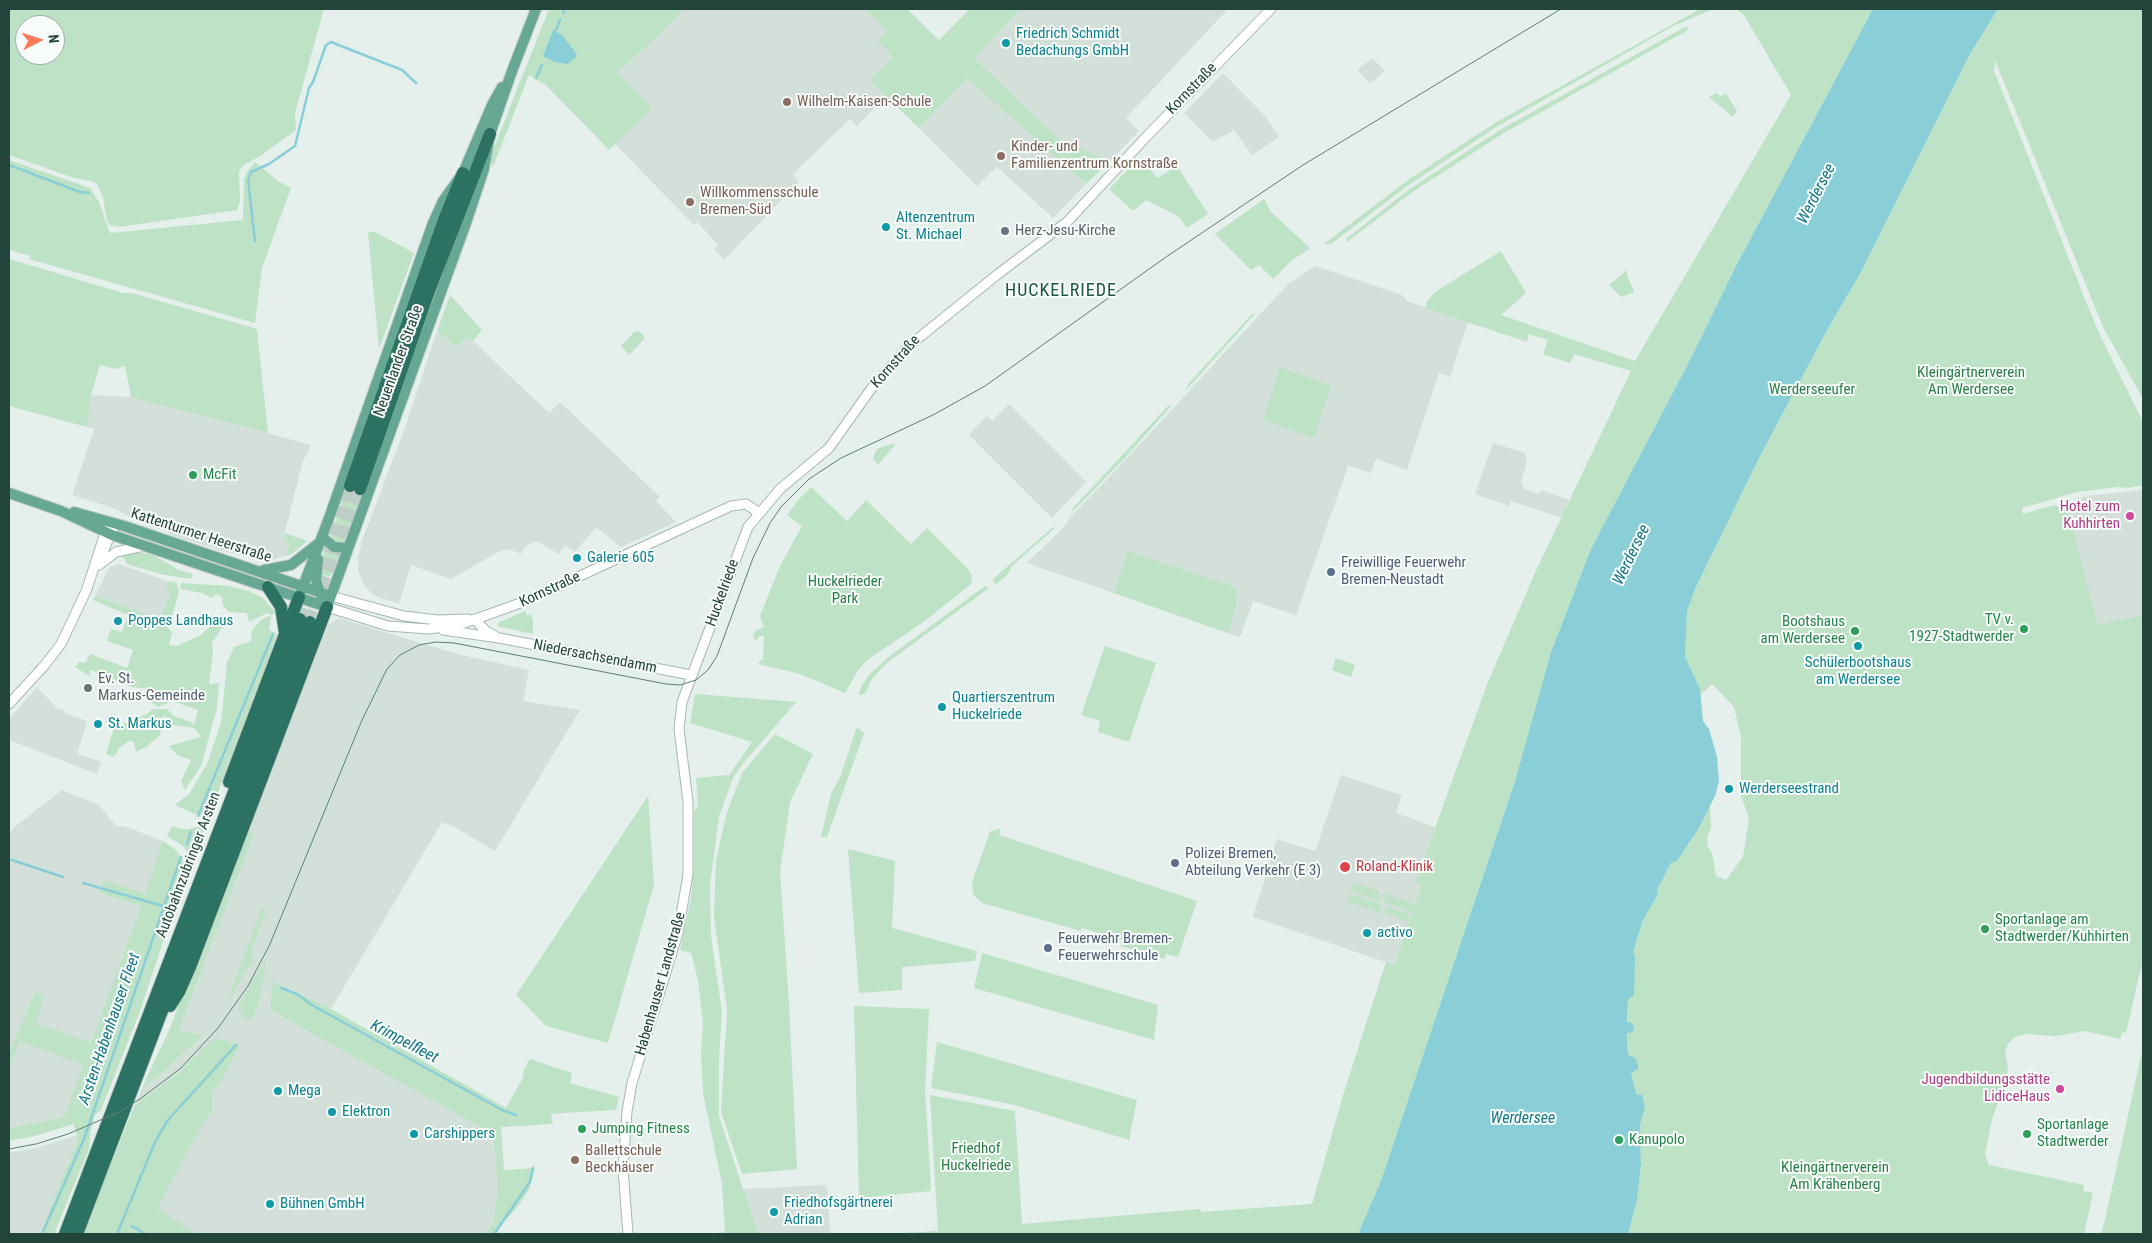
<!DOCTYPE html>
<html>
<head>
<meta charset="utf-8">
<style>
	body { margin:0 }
	#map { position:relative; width:2152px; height:1243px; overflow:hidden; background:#e5efeb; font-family:"Roboto Condensed",sans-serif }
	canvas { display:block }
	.frame { position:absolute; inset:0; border:10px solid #22443a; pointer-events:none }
	.north { position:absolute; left:15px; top:15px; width:50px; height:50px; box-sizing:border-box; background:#f7fbf9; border:1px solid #a2b2ad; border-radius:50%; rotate:85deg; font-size:14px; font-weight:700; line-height:20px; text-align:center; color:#22443a }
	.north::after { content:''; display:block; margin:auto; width:18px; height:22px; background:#fc7a57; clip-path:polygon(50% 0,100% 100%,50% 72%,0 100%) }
</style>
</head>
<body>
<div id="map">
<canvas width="2152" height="1243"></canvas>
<div class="frame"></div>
<div class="north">N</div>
</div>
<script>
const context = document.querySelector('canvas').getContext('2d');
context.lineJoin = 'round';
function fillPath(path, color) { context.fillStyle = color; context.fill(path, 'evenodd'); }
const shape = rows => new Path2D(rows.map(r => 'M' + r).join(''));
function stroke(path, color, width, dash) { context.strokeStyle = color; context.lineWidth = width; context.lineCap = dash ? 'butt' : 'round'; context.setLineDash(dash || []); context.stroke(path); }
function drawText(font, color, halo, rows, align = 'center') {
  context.font = font + ' "Roboto Condensed",sans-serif'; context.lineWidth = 4; context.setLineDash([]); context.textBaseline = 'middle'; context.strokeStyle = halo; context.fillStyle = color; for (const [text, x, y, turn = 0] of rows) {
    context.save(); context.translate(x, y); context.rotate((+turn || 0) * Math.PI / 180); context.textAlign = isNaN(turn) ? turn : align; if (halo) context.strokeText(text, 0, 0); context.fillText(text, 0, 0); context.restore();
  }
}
fillPath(shape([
	[684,9,865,9,887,31,893,57,869,80,886,96,857,126,850,119,793,174,799,182,724,260,714,249,718,245,697,222,694,225,615,144,652,108,618,72,660,34],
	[1021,9,1228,9,1126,118,1139,131,1110,161,1059,139,974,58],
	[1372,58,1385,71,1370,84,1357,70],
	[1223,73,1265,116,1279,137,1252,155,1234,130,1213,142,1184,113],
	[967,77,1086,184,1053,218,997,167,977,186,919,128],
	[1315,266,1402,295,1407,301,1468,322,1450,377,1439,373,1407,470,1376,459,1371,473,1348,466,1296,615,1253,601,1240,637,1027,563,1063,528,1072,515,1115,471,1289,283],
	[437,331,457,347,467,337,473,341,549,413,560,402,660,497,656,501,676,522,621,547,596,527,575,552,565,545,559,554,536,541,525,547,521,554,509,549,498,552,451,579,411,565,399,604,373,595,363,584,358,569,358,557,362,541,406,425],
	[91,395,131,397,158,403,311,445,307,455,303,460,283,540,289,542,286,556,268,561,222,551,172,535,168,532,137,521,116,509,72,495,94,429,87,427],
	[1009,404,1086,482,1052,518,969,435,987,416,992,421],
	[1493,443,1525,453,1527,462,1521,482,1525,489,1539,494,1541,490,1569,500,1562,518,1510,501,1509,506,1475,494],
	[2143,490,2143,615,2098,626,2068,510,2069,504,2084,496],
	[118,564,168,581,165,588,172,591,160,621,95,596,109,568],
	[339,618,457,654,529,670,523,701,580,710,495,851,451,825,450,826,442,822,331,1009,274,981,270,1010,494,1134,498,1185,494,1220,486,1234,192,1234,153,1210,206,1119,212,1112,212,1096,206,1047,165,1084,135,1105,142,1088,159,1076,202,1036,179,1030,254,834,247,831,328,625],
	[37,687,58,709,61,708,67,714,87,721,77,754,101,762,97,774,9,740,9,719],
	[1341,775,1402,795,1396,813,1435,827,1416,883,1421,885,1394,965,1253,917,1277,839,1315,851],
	[62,790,99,805,116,826,127,827,163,841,145,894,99,893,141,906,91,1042,36,1024,41,1009,35,992,9,1053,9,836,12,829],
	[20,1040,83,1065,64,1117,9,1128,9,1068],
	[77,1135,78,1139,40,1234,9,1234,9,1153,40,1147],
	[827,1185,830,1234,760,1234,755,1225,743,1189]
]), '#d3e0da');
fillPath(shape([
	[9,9,324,9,295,113,296,130,262,155,242,166,239,172,240,202,237,210,119,227,109,225,107,221,103,197,97,184,92,181,74,178,9,155],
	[25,25,55,25,55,55,25,55],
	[549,9,684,9,660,34,618,72,652,108,609,150,546,85,529,75,493,167,489,160],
	[865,9,907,9,939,40,970,9,1021,9,974,58,1059,139,1110,161,1086,184,967,78,919,128,869,80,893,57,877,41,887,31],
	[1700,9,1713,9,1675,25,1498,126,1410,184,1331,244,1324,244,1408,180,1495,123],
	[1736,9,1873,9,1736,266,1691,358,1591,549,1551,652,1515,781,1381,1181,1358,1234,885,1234,938,1231,930,1095,1015,1111,1022,1224,1201,1209,1201,1212,1312,1204,1344,1092,1386,962,1394,965,1412,912,1384,902,1383,893,1414,904,1413,909,1421,885,1415,883,1488,682,1534,575,1631,371,1574,354,1570,363,1543,354,1548,340,1529,334,1527,342,1425,308,1427,302,1435,292,1501,251,1526,293,1501,315,1635,361,1791,95,1744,15],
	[1998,9,2143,9,2143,399,2103,327,1995,60,1994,71,2097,329,2143,422,2143,485,2128,488,2118,487,2077,492,2022,508,2023,514,2054,505,2068,510,2098,625,2143,615,2143,959,2126,1033,2122,1032,2120,1039,2085,1031,2055,1036,2027,1034,2017,1036,2009,1042,2005,1052,2008,1068,2005,1084,1992,1119,1985,1154,1989,1165,2084,1185,2083,1191,2093,1193,2084,1234,1628,1234,1637,1200,1641,1164,1640,1124,1631,1072,1638,1069,1628,1055,1627,1033,1628,1000,1635,957,1633,952,1643,920,1657,896,1658,888,1671,863,1689,844,1710,805,1711,828,1707,837,1708,847,1712,853,1716,876,1726,880,1743,857,1749,818,1741,796,1741,737,1734,707,1712,684,1701,694,1685,657,1687,611,1696,587,1759,458,1826,332,1861,272,1970,54],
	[1687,26,1688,30,1502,134,1411,193,1347,242,1346,239,1411,188,1500,130],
	[1717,93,1720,97,1726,93,1737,111,1733,117,1709,97],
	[1139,158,1158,178,1177,166,1208,214,1187,228,1178,216,1146,200,1133,211,1109,189],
	[9,160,90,188,99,202,110,233,243,220,244,179,247,172,255,162,278,181,291,188,262,268,255,323,29,259,31,256,9,250],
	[1264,199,1272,213,1310,248,1291,261,1273,279,1259,265,1251,270,1215,234],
	[368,232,375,232,414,253,379,349],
	[9,259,123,293,132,293,254,328,257,330,268,433,131,397,125,366,115,369,100,365,91,395,87,427,9,406],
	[1627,270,1627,276,1634,292,1621,297,1609,285],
	[450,295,482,330,473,341,467,337,457,347,437,331],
	[1256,313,1185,391,1189,383,1252,314],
	[639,331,645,338,629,355,621,346,634,332],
	[1280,367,1331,386,1314,438,1263,420],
	[1173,404,1122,461,1070,514,1074,507,1167,407],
	[894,443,895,445,878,465,873,458,877,449],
	[345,485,364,492,345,541,337,544,332,538,331,534,340,509],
	[811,487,847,521,866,500,911,544,927,528,969,570,972,577,971,584,922,623,867,660,858,670,845,693,800,674,759,664,760,660,763,660,764,636,759,636,757,641,753,637,755,631,764,627,760,616,780,566,802,526,787,515,798,500],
	[1056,527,1012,566,1007,575,995,585,993,579,1052,528],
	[285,533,307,541,293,553,286,556,289,543,283,541],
	[326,547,331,551,342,552,330,577,320,574,321,560],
	[134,551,153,555,179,570,193,574,191,579,160,574,127,564,121,554],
	[1128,551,1232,586,1237,591,1236,606,1228,633,1114,593],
	[168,581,177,583,179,591,173,614,165,623,172,633,169,645,177,646,201,635,223,614,228,618,212,643,213,654,209,684,219,683,217,708,201,766,185,790,181,781,191,760,177,755,169,746,201,737,194,728,174,725,164,715,160,735,146,747,136,752,134,742,129,741,119,748,114,757,106,754,114,728,147,714,153,709,167,709,174,716,193,723,194,726,198,710,172,701,158,707,151,702,150,689,132,687,91,670,89,676,75,667,79,662,85,663,90,654,127,668,133,650,107,641,111,629,122,632,128,615,93,600,95,596,160,620,171,591,165,588],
	[181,583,229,586,249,591,263,598,276,613,271,615,269,630,277,634,274,644,210,813,203,818,175,805,189,794,207,764,221,723,227,663,234,647,251,641,252,630,261,620,271,615,267,613,249,622,247,613,229,612,223,606,222,597,216,594,211,598,202,593,180,589],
	[985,586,989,588,888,662,872,679,866,692,861,695,859,694,861,687,869,675,886,659],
	[525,611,527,615,530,614,533,619,533,634,497,626,498,623],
	[1105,646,1156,663,1129,742,1098,732,1100,721,1081,715],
	[1336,658,1355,665,1351,677,1332,670],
	[695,694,796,702,741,766,733,778,719,816,710,886,711,936,722,1012,719,1059,719,1116,755,1225,760,1234,707,1234,725,1232,722,1184,703,1093,701,1054,703,1024,698,980,691,953,680,950,691,898,694,865,694,812,698,805,696,778,729,775,752,742,690,723],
	[857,727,864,733,827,837,821,837,831,794,841,775],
	[775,734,813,754,790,802,780,872,789,1003,797,1169,742,1174,721,1112,727,1010,714,917,716,861,726,815,742,773],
	[648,796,654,885,608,1043,546,1026,516,995],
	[206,824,192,860,183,846,167,836,172,826,181,829,190,829],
	[1001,828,999,835,1197,901,1178,957,1166,954,1164,959,1121,946,1123,940,1082,928,1081,931,982,903,973,894,972,882,990,832],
	[247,831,254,834,179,1030,203,1035,159,1076,142,1088,170,1028],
	[163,841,176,850,184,863,186,870,182,885,139,1014,101,1110,95,1115,91,1130,89,1149,54,1234,40,1234,78,1139,77,1135,73,1124,35,1136,9,1141,9,1128,64,1117,83,1065,20,1041,9,1068,9,1053,35,992,44,995,37,1024,91,1042,141,906,99,893,104,880,145,894],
	[848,849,895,861,892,928,977,951,975,961,902,967,902,990,859,993],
	[1353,883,1379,891,1380,901,1354,892],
	[1350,894,1380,904,1381,913,1347,901],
	[1385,906,1410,915,1408,922,1386,914],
	[262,908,267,909,250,956,254,959,225,1007],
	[982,953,1158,1005,1154,1040,974,988],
	[267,957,260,999,252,1019,243,1018,238,1007],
	[273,981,331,1009,506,1108,523,1078,524,1069,530,1059,572,1073,570,1083,619,1097,616,1110,563,1113,551,1114,553,1124,501,1127,504,1170,535,1168,529,1190,515,1210,501,1225,496,1234,486,1234,494,1220,498,1185,493,1134,270,1010],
	[854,1006,929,1009,925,1090,931,1191,859,1198],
	[214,1038,241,1044,212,1096,212,1112,206,1119,157,1208,196,1234,82,1234,135,1105,176,1075],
	[937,1042,1137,1100,1129,1140,1015,1105,931,1088],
	[2143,1047,2143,1234,2101,1234,2106,1215]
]), '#bde2c6');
fillPath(shape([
	[1873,9,1998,9,1970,54,1861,272,1826,332,1759,458,1696,587,1687,611,1685,657,1700,689,1703,721,1709,729,1717,757,1719,781,1715,796,1697,831,1677,861,1671,863,1658,888,1657,896,1643,920,1633,952,1635,956,1634,995,1628,1000,1627,1022,1632,1023,1634,1028,1633,1032,1627,1033,1628,1055,1635,1058,1638,1065,1638,1069,1631,1073,1636,1094,1642,1095,1645,1107,1640,1124,1641,1164,1637,1200,1628,1234,1358,1234,1381,1181,1515,781,1551,652,1591,549,1691,358,1736,266],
	[553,30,562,35,575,52,577,56,568,64,555,62,543,56]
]), '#8aced8');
stroke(shape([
	[563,13,565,9],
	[555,33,560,20],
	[536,78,542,65],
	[9,165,80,192,89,193],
	[255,241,248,180,251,172,269,164,295,146,309,88,313,82,326,45,331,42,402,70,416,83],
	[198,816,273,634],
	[187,844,191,832],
	[9,859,63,877],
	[83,883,163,906],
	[281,988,297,994,312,1005,502,1110,516,1115],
	[132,1226,145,1234],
	[42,1234,84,1139,181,857],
	[117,1234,155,1142,168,1120,236,1045],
	[494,1234,530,1182,533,1168]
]), '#8aced8', 2.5);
stroke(shape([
	[300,619,350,486],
	[310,622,360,489]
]), '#becdc8', 12, [12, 6]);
const minor = shape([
	[99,562,113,528],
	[99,565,116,552,144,546],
	[331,596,404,616,437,620,468,619],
	[327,607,388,626,428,629,459,625,526,601,731,506,746,504,759,513],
	[474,619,486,631,495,636],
	[443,630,499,638,691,675],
	[9,704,44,666,61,644,87,589,105,533,114,523],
	[628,1234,623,1169,627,1111,632,1083,678,933,688,874,688,802,679,729,682,702,748,527,780,489,829,448,871,389,910,345,998,274,1067,222,1147,136,1271,9]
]);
const major = shape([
	[9,493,61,511,112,535,327,607],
	[74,512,124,526,331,596],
	[322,537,334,547,347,548],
	[318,559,316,580,321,596],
	[264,570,291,565,319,543],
	[299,597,329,518,433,223,443,201,463,173,492,105,502,87],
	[327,607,466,223,484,169,490,134,512,71,536,9]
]);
const highway = shape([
	[350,486,444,220,463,173],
	[360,489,429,291,490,134],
	[268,587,281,607,285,633],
	[229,782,299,597],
	[170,1006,179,992,190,967,327,607],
	[65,1234,300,619],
	[77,1234,310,622]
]);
stroke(minor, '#a7b8b2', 11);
stroke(major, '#c1cbc8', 12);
stroke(highway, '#c1cbc8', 14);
stroke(minor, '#fff', 9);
stroke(major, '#67a895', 10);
stroke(highway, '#2b7262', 12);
stroke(shape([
	[9,1149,36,1144,68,1134,119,1112,140,1099,181,1068,218,1028,248,986,270,944,362,720,387,669,400,655,419,645,436,642,454,643,666,684,680,685,696,680,708,670,717,656,753,558,770,523,781,507,809,479,841,458,933,415,985,386,1166,257,1303,165,1561,9]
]), '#5d7f75', 1);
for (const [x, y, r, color] of [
	[1006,43,5,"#0f9aa8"],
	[787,102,5,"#8d6e63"],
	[1001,156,5,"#8d6e63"],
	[690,202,5,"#8d6e63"],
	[886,227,5,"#0f9aa8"],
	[1005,231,5,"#6b7280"],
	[193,475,5,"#2e9e5b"],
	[2130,516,5,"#d1479c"],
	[577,558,5,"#0f9aa8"],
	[1331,572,5,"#5c6f8a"],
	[118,621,5,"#0f9aa8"],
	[2024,629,5,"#2e9e5b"],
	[1855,631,5,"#2e9e5b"],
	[1858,646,5,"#0f9aa8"],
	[88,688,5,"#6b7280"],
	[942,707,5,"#0f9aa8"],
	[98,724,5,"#0f9aa8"],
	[1729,789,5,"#0f9aa8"],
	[1175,863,5,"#5c6f8a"],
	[1345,867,6,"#e0444e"],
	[1985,929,5,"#2e9e5b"],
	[1367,933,5,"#0f9aa8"],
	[1048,948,5,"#5c6f8a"],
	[2060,1089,5,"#d1479c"],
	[278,1091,5,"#0f9aa8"],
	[332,1112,5,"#0f9aa8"],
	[582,1129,5,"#2e9e5b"],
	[414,1134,5,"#0f9aa8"],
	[2027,1134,5,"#2e9e5b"],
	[1619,1140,5,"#2e9e5b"],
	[575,1160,5,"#8d6e63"],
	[270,1204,5,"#0f9aa8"],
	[774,1212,5,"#0f9aa8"]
]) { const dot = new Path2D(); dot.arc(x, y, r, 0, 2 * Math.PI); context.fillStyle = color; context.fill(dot); stroke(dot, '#f7fbf9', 2); }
drawText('15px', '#0d838f', '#f7fbf9', [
	["Friedrich Schmidt",1016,34],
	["Bedachungs GmbH",1016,51],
	["Altenzentrum",896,218],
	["St. Michael",896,235],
	["Galerie 605",587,558],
	["Poppes Landhaus",128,621],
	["Schülerbootshaus",1858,663,"center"],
	["am Werdersee",1858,680,"center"],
	["Quartierszentrum",952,698],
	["Huckelriede",952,715],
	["St. Markus",108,724],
	["Werderseestrand",1739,789],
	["activo",1377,933],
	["Mega",288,1091],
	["Elektron",342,1112],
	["Carshippers",424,1134],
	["Friedhofsgärtnerei",784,1203],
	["Adrian",784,1220],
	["Bühnen GmbH",280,1204]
], 'left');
drawText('15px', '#22443a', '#f7fbf9', [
	["Kornstraße",1192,89,-46],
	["Neuenlander Straße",399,361,-70],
	["Kornstraße",896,362,-48],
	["Kattenturmer Heerstraße",201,536,18],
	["Kornstraße",550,590,-25],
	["Huckelriede",723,593,-70],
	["Niedersachsendamm",595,657,11],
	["Autobahnzubringer Arsten",189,865,-69],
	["Habenhauser Landstraße",661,984,-74]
]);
drawText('15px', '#785e54', '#f7fbf9', [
	["Wilhelm-Kaisen-Schule",797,102],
	["Kinder- und",1011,147],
	["Familienzentrum Kornstraße",1011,164],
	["Willkommensschule",700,193],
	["Bremen-Süd",700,210],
	["Ballettschule",585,1151],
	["Beckhäuser",585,1168]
], 'left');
drawText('15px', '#5b616d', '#f7fbf9', [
	["Herz-Jesu-Kirche",1015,231],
	["Ev. St.",98,679],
	["Markus-Gemeinde",98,696]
], 'left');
drawText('15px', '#297e47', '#f7fbf9', [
	["Kleingärtnerverein",1971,373],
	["Am Werdersee",1971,390],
	["Werderseeufer",1812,390],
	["Huckelrieder",845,582],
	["Park",845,599],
	["Friedhof",976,1149],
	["Huckelriede",976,1166],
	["Kleingärtnerverein",1835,1168],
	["Am Krähenberg",1835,1185]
]);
drawText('15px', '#27864d', '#f7fbf9', [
	["McFit",203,475],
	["TV v.",2014,620,"right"],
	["1927-Stadtwerder",2014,637,"right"],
	["Bootshaus",1845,622,"right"],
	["am Werdersee",1845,639,"right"],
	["Sportanlage am",1995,920],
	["Stadtwerder/Kuhhirten",1995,937],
	["Sportanlage",2037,1125],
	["Stadtwerder",2037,1142],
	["Jumping Fitness",592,1129],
	["Kanupolo",1629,1140]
], 'left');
drawText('15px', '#b23c85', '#f7fbf9', [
	["Hotel zum",2120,507],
	["Kuhhirten",2120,524],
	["Jugendbildungsstätte",2050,1080],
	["LidiceHaus",2050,1097]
], 'right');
drawText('15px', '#4e5e75', '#f7fbf9', [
	["Freiwillige Feuerwehr",1341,563],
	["Bremen-Neustadt",1341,580],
	["Polizei Bremen,",1185,854],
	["Abteilung Verkehr (E 3)",1185,871],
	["Feuerwehr Bremen-",1058,939],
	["Feuerwehrschule",1058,956]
], 'left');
drawText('15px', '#be3a42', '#f7fbf9', [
	["Roland-Klinik",1356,867]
], 'left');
drawText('italic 16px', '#167685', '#f7fbf9', [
	["Werdersee",1817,194,-63],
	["Werdersee",1632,555,-64],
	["Arsten-Habenhauser Fleet",110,1029,-71],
	["Krimpelfleet",404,1042,28],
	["Werdersee",1523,1119]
]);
context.letterSpacing = '1px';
drawText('18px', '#1c5847', '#f7fbf9', [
	["HUCKELRIEDE",1061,291]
]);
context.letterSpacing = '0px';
</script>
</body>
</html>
